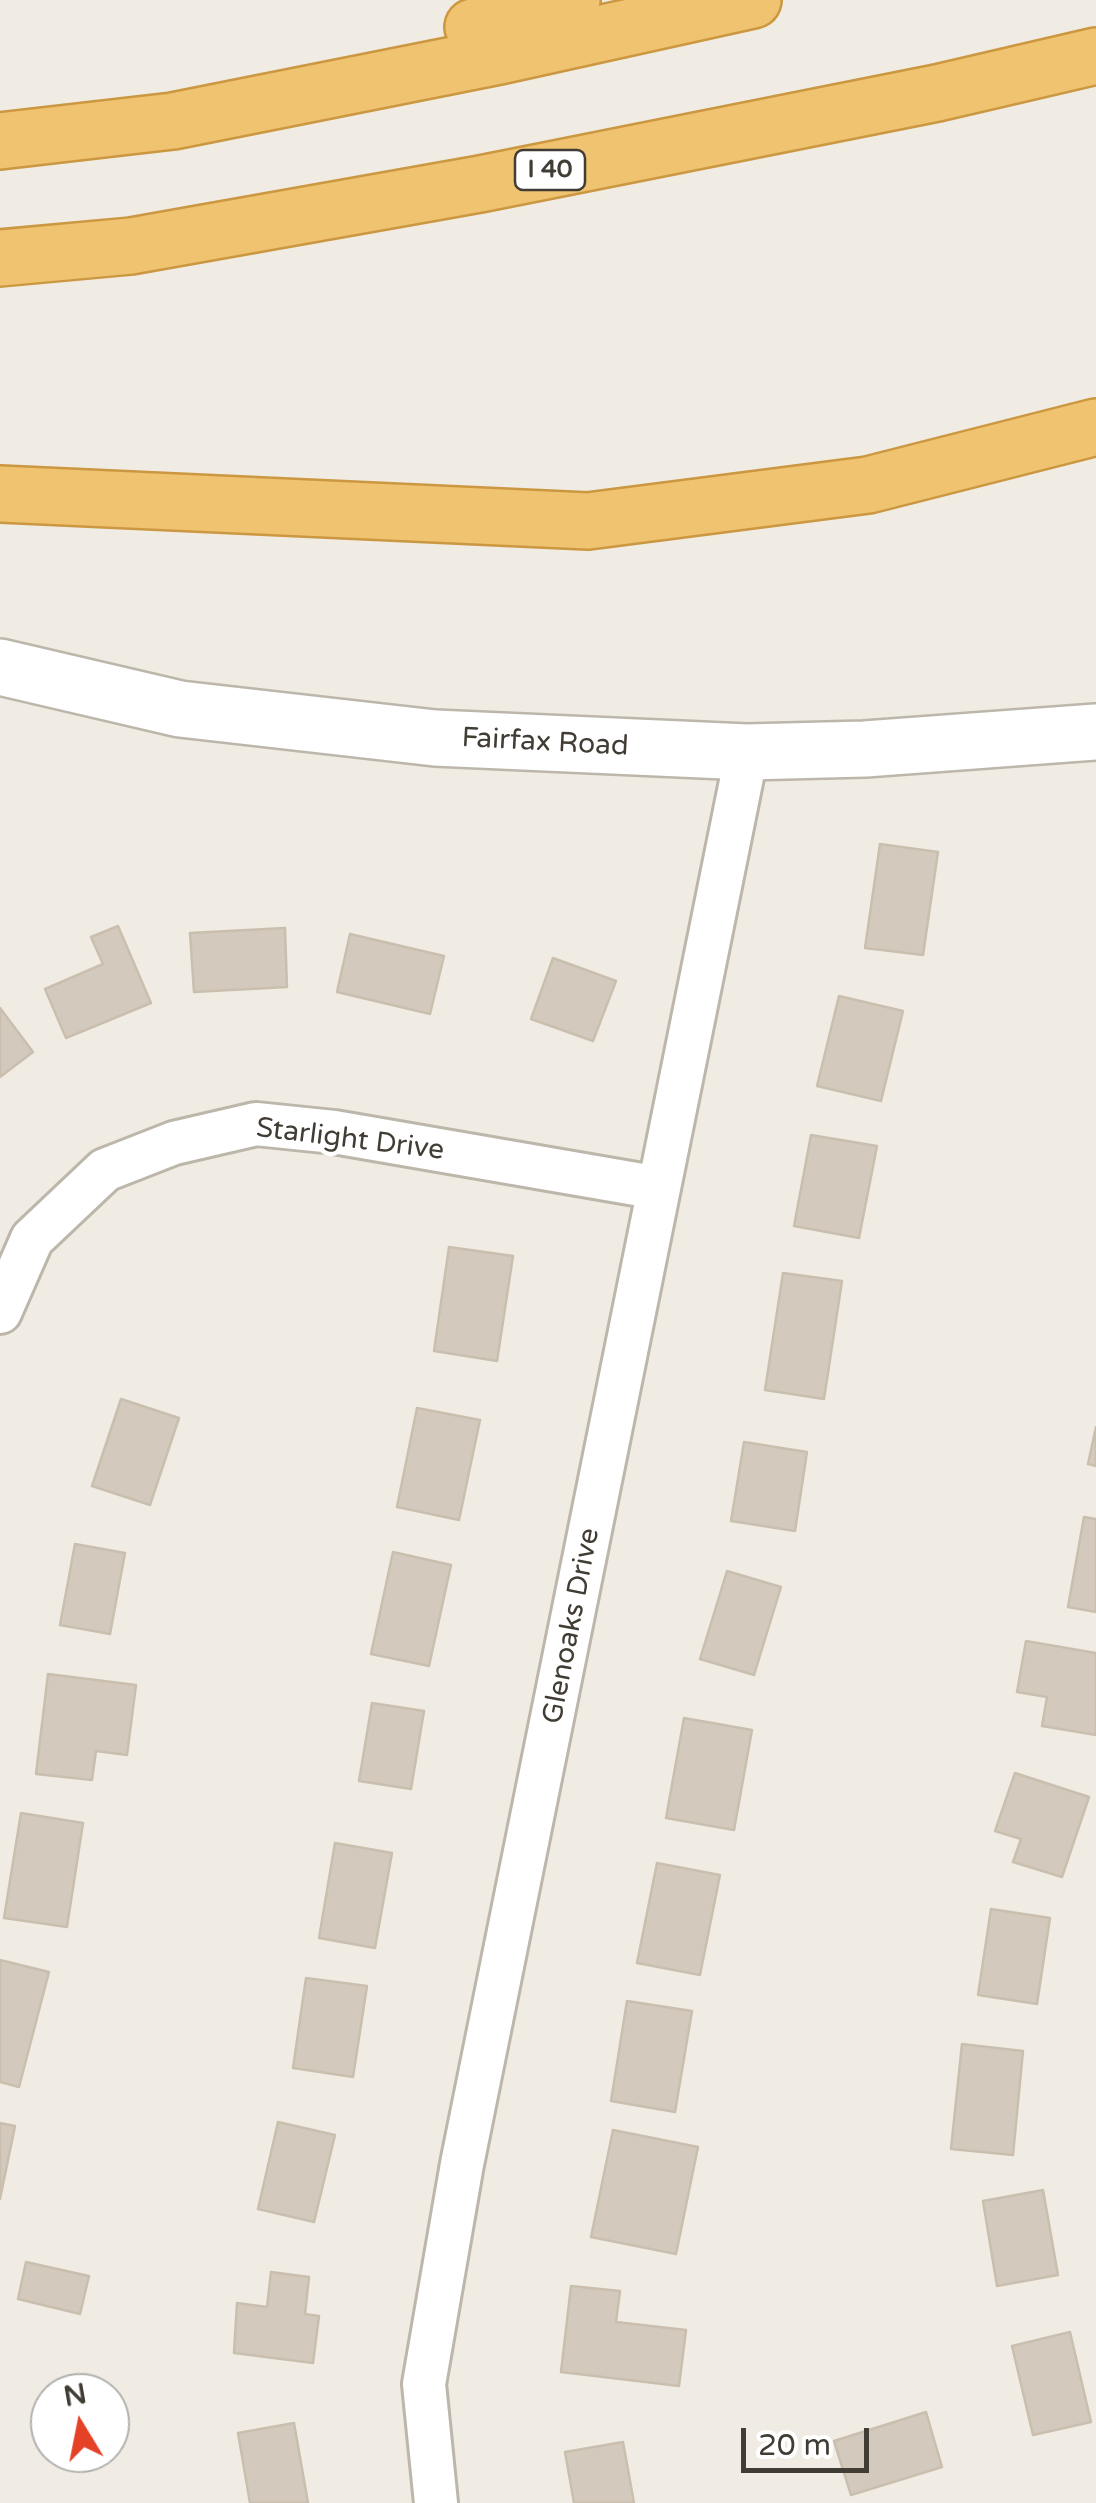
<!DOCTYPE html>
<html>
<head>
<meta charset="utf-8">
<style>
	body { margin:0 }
	#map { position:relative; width:1096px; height:2503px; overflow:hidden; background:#f0ece4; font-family:"Varela Round",sans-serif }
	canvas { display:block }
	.north { position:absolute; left:30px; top:2373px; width:100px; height:100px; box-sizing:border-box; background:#fff; border:2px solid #b3b1ae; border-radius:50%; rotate:350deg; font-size:28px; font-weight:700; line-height:40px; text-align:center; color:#413c34 }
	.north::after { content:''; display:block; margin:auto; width:35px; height:45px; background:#e44127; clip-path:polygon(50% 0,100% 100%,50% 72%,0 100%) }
	.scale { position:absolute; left:741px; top:2428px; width:128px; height:45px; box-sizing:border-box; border:5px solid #413c34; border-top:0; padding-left:12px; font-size:30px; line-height:35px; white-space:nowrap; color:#413c34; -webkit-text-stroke:8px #fff; paint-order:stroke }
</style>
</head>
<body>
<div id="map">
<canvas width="1096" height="2503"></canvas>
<div class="north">N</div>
<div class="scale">20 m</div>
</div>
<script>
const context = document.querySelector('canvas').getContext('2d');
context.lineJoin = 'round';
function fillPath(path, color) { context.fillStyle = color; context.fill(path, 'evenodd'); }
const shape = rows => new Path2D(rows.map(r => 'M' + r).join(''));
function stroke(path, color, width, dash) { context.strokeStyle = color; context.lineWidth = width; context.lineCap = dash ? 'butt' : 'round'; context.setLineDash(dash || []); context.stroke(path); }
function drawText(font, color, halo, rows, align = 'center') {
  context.font = font + ' "Varela Round",sans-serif'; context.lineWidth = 9; context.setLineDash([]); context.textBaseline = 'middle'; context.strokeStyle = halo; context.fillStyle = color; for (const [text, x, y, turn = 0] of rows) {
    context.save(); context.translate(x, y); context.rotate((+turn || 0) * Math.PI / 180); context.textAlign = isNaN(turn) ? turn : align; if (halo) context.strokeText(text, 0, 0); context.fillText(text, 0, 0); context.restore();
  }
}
const building = shape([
	[880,844,938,852,923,955,865,948,880,844],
	[118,926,151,1003,66,1038,45,989,103,964,91,937,118,926],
	[285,928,287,987,194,992,190,933,285,928],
	[350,934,444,956,430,1014,337,992,350,934],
	[553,958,616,981,593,1041,531,1019,553,958],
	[839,996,903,1011,881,1101,817,1086,839,996],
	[0,1008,33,1052,0,1077,0,1008],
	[811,1135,877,1146,859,1238,794,1226,811,1135],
	[449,1247,513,1256,497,1361,434,1351,449,1247],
	[783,1273,842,1281,824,1399,765,1390,783,1273],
	[121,1399,179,1418,150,1505,92,1486,121,1399],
	[417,1408,480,1420,459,1520,397,1507,417,1408],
	[1096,1427,1096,1466,1088,1464,1096,1427],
	[744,1442,807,1452,795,1531,731,1521,744,1442],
	[1084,1517,1096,1519,1096,1612,1068,1607,1084,1517],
	[75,1544,125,1553,110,1634,60,1625,75,1544],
	[393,1552,451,1565,429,1666,371,1654,393,1552],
	[727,1571,781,1587,754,1675,700,1659,727,1571],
	[1026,1641,1096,1653,1096,1735,1042,1726,1047,1697,1017,1692,1026,1641],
	[48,1674,136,1685,127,1755,96,1751,92,1780,36,1774,48,1674],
	[372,1703,424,1711,411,1789,359,1781,372,1703],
	[684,1718,752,1730,734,1830,666,1818,684,1718],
	[1015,1773,1089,1797,1062,1877,1013,1862,1021,1839,995,1831,1015,1773],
	[21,1813,83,1823,67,1927,4,1918,21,1813],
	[335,1843,392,1853,375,1948,319,1938,335,1843],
	[657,1863,720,1875,700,1975,637,1963,657,1863],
	[991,1909,1050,1918,1037,2004,978,1995,991,1909],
	[0,1960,49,1972,19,2087,0,2082,0,1960],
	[306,1978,367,1986,353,2077,293,2068,306,1978],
	[627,2001,692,2011,675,2112,611,2101,627,2001],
	[962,2044,1023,2051,1013,2155,951,2149,962,2044],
	[278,2122,335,2135,314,2222,258,2209,278,2122],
	[0,2123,15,2126,0,2199,0,2123],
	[613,2130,698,2147,676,2254,591,2237,613,2130],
	[1043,2190,1058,2275,997,2286,983,2201,1043,2190],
	[26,2262,89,2276,80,2314,18,2299,26,2262],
	[271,2272,309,2277,305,2314,319,2316,313,2363,234,2353,237,2303,267,2307,271,2272],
	[571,2286,620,2291,616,2322,686,2330,679,2386,561,2372,571,2286],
	[1070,2332,1091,2422,1033,2435,1012,2346,1070,2332],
	[926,2412,942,2467,851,2495,834,2441,926,2412],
	[294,2423,308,2503,250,2503,238,2433,294,2423],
	[623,2442,634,2503,574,2503,565,2452,623,2442]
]);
fillPath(building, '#d3cabd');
stroke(building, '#cabfae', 2.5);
const minor = shape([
	[0,1312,32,1239,105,1170,174,1143,256,1124,334,1132,659,1188],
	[436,2503,424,2384,462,2164,747,752]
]);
const tertiary = shape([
	[0,667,180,709,435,738,747,752,865,749,1096,732]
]);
const motorway = shape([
	[473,27,572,0],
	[0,141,173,121,499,56,753,0],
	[0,258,131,246,480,184,937,93,1096,56],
	[0,494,588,521,868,485,1096,427]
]);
stroke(minor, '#bdb6aa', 48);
stroke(tertiary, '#bdb6aa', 60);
stroke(motorway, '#cc9741', 60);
stroke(minor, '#fff', 42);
stroke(tertiary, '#fff', 55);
stroke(motorway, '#efc370', 55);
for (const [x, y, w] of [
	[550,170,70]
]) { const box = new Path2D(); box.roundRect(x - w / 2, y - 20, w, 40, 8); context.fillStyle = '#fff'; context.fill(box); stroke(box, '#413c34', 2.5); }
drawText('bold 25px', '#413c34', null, [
	["I 40",550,170]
]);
drawText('28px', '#413c34', '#fff', [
	["Fairfax Road",545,743,3],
	["Starlight Drive",350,1140,7],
	["Glenoaks Drive",572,1626,-79]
]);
</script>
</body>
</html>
